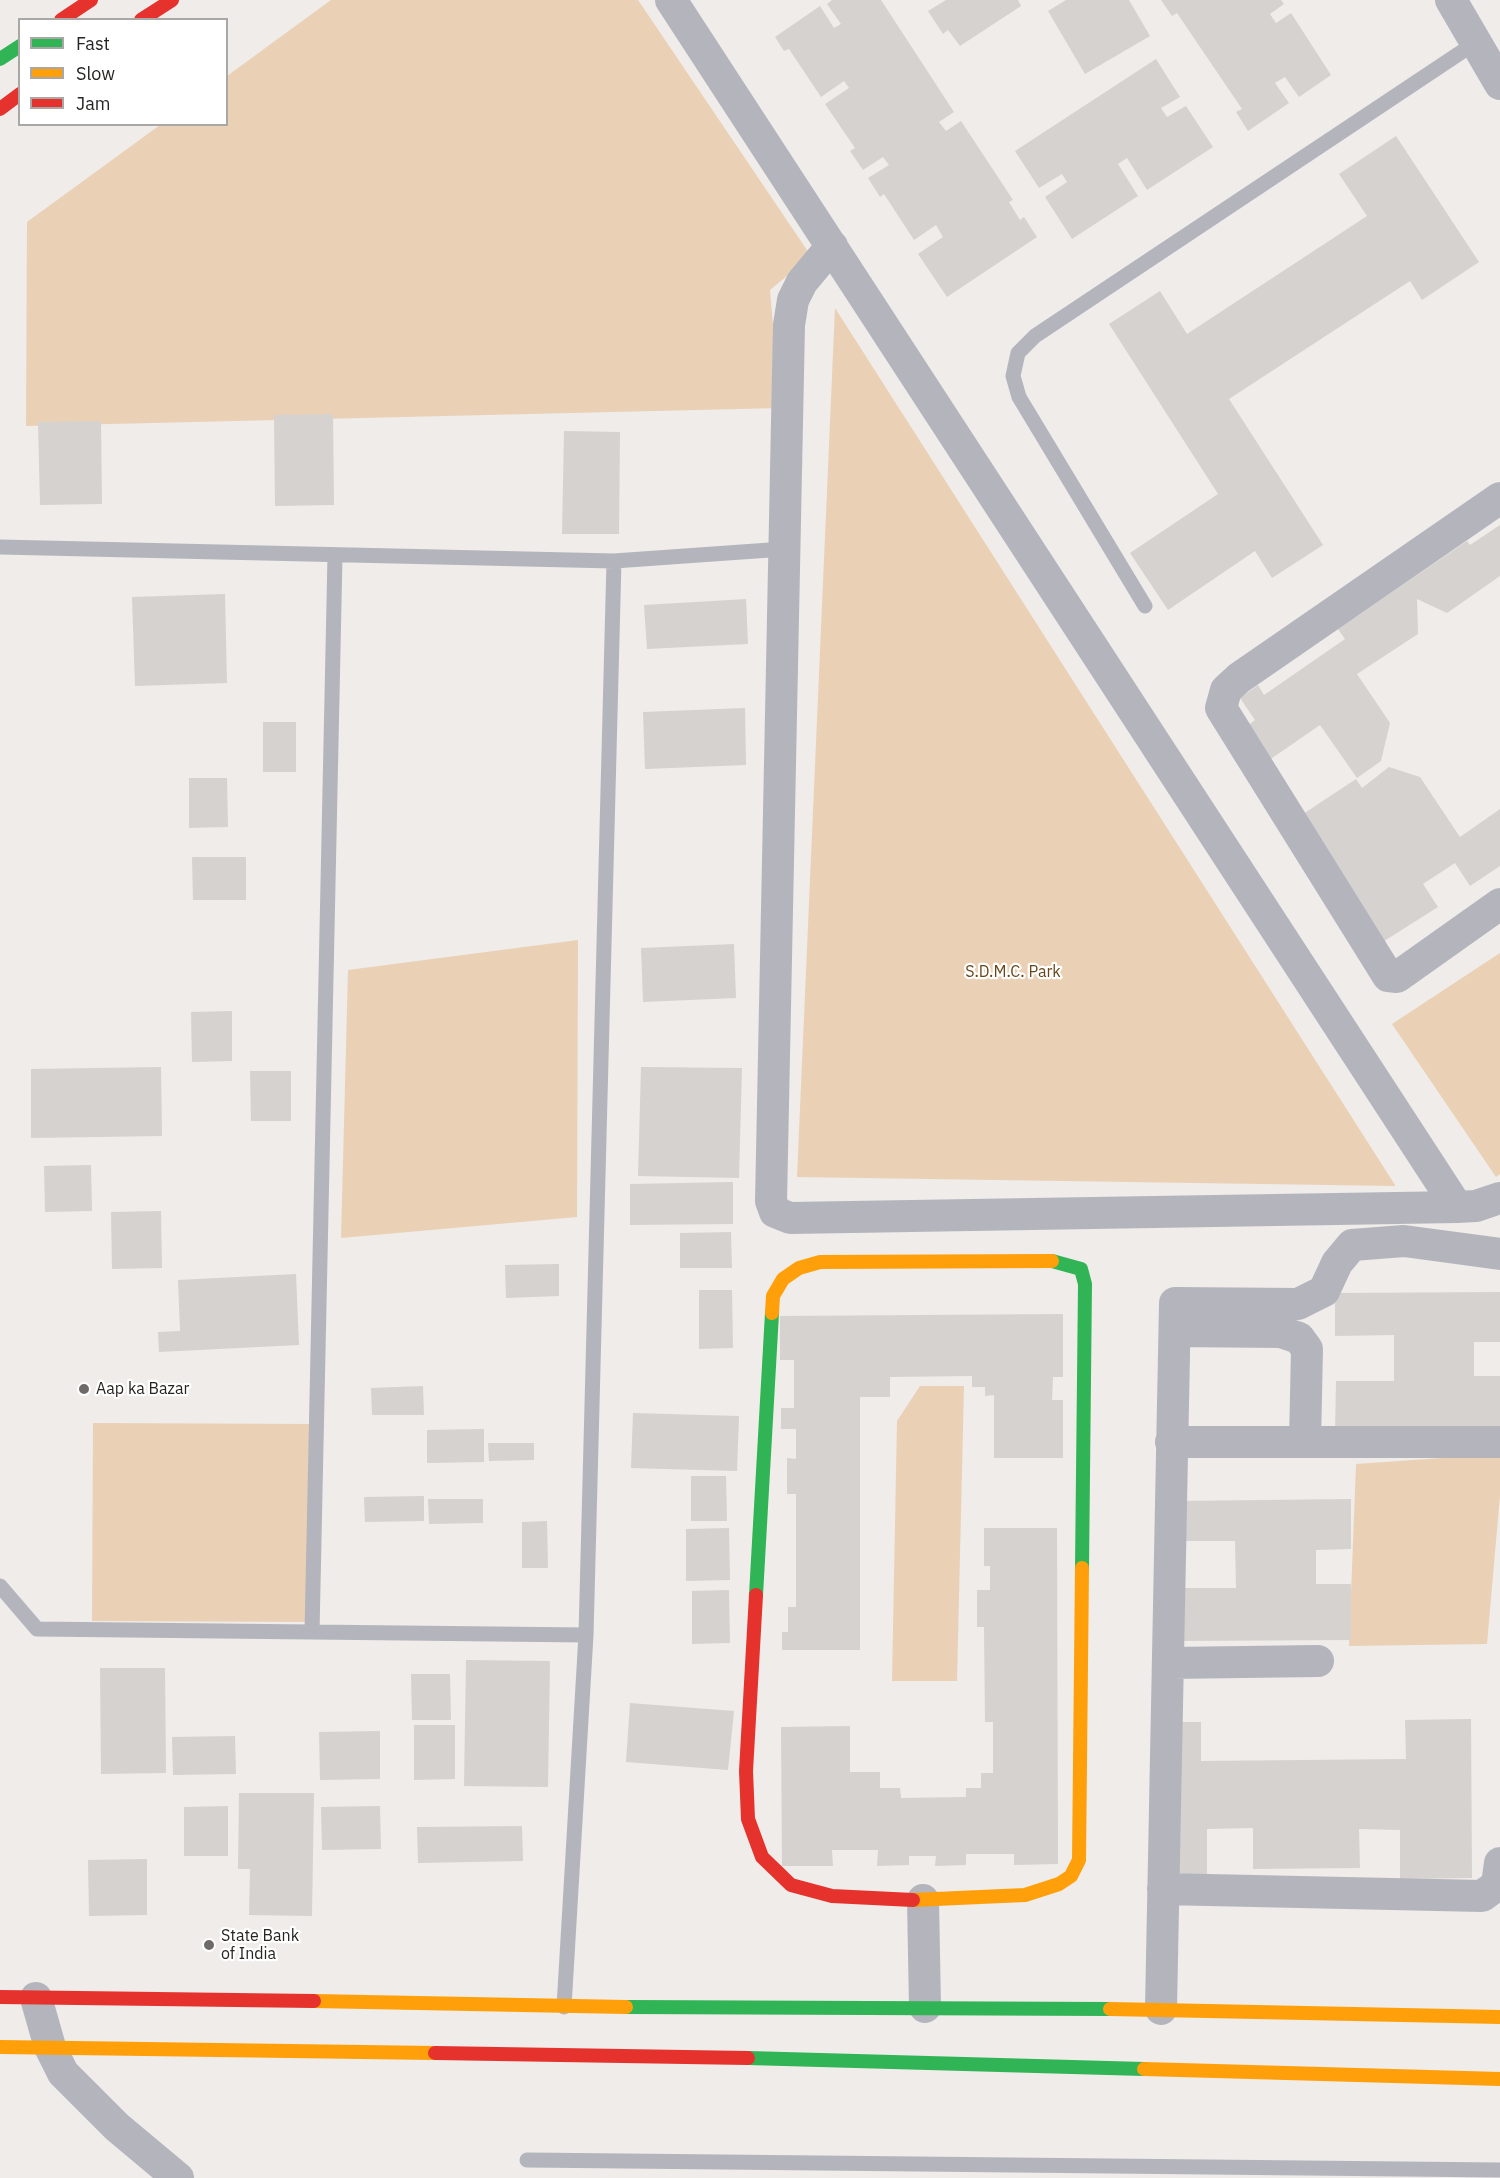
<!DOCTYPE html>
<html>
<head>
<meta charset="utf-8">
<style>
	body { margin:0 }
	#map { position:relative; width:1500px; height:2178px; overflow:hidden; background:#efece9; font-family:"IBM Plex Sans",sans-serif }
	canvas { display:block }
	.legend { position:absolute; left:18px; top:18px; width:210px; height:108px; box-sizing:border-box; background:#fff; border:2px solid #a9a8a7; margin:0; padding:8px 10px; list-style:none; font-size:18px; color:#272523 }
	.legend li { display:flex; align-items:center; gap:12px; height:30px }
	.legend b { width:30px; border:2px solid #a9a8a7 }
</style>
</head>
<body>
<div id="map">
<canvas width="1500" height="2178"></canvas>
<ul class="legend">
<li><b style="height:8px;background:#30b455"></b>Fast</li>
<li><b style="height:8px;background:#ff9f0a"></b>Slow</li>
<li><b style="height:8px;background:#e5322d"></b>Jam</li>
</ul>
</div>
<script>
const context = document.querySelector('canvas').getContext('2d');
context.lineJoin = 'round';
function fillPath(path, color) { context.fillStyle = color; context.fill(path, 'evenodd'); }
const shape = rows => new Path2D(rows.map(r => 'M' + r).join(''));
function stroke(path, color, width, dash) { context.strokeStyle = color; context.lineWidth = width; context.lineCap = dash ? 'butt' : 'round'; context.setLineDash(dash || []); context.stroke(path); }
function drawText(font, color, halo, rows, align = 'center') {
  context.font = font + ' "IBM Plex Sans",sans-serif'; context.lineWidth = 4.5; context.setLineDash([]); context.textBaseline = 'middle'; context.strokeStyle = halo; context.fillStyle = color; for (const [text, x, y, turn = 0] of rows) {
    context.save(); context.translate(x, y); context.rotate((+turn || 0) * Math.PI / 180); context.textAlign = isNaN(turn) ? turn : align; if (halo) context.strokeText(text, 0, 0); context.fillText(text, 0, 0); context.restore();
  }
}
fillPath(shape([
	[331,0,638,0,811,256,770,290,780,408,26,426,27,222,160,125,226,124,227,76],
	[835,308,1395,1185,1395,1186,797,1177],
	[578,940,577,1217,341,1238,348,970],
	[1500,953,1500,1174,1496,1177,1392,1024],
	[920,1386,964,1386,957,1681,892,1681,897,1421],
	[93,1423,310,1424,309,1622,92,1621],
	[1500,1454,1500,1495,1487,1644,1349,1646,1356,1464]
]), '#ead0b5');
fillPath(shape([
	[832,0,881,0,954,112,939,122,946,131,961,121,1013,200,1009,202,1020,220,1024,217,1037,237,947,297,918,254,943,237,936,225,914,240,884,194,880,197,868,178,889,165,883,157,863,170,850,151,855,148,825,104,849,88,844,81,821,97,789,49,784,51,775,37,820,6,834,28,841,24,827,4],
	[946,0,1018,0,1021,6,960,46,948,30,943,34,928,11],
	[1066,0,1129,0,1150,36,1085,74,1048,11],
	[1161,0,1281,0,1284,4,1270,14,1276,23,1291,13,1331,75,1299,97,1285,77,1275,83,1289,103,1248,131,1236,112,1242,109,1177,13,1172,16],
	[1156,59,1180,97,1161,108,1167,117,1186,106,1213,147,1147,190,1127,158,1118,164,1138,196,1072,239,1045,197,1067,182,1062,174,1039,188,1015,151],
	[1396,136,1479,262,1422,300,1410,281,1229,399,1323,545,1272,578,1255,551,1168,610,1130,553,1218,494,1109,324,1160,291,1187,334,1367,216,1339,174],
	[333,414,334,505,275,506,274,415],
	[101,421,102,504,40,505,38,422],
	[564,431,620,432,619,534,562,534],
	[1500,525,1500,576,1447,613,1417,599,1418,634,1357,674,1390,723,1381,761,1357,778,1320,725,1265,763,1242,730,1255,720,1240,698,1258,685,1264,695,1345,639,1338,629,1467,541,1470,545],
	[225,594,227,683,135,686,132,597],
	[746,599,748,644,647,649,644,605],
	[745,708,746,765,645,769,643,712],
	[263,722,296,722,296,772,263,772],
	[1389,767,1420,777,1460,837,1500,809,1500,866,1470,886,1455,863,1423,884,1438,907,1381,943,1300,816,1356,779,1362,788],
	[189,778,227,778,228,827,189,828],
	[192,857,246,857,246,900,193,900],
	[734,944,736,998,643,1002,641,948],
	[232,1011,232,1061,192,1062,191,1012],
	[161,1067,162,1136,31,1138,31,1069],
	[641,1067,742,1068,739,1178,638,1176],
	[250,1071,291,1071,291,1121,251,1121],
	[91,1165,92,1211,45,1212,44,1166],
	[733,1182,733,1224,630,1225,630,1184],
	[161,1211,162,1268,112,1269,111,1212],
	[731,1232,732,1268,680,1268,680,1233],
	[559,1264,559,1296,506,1298,505,1265],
	[296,1274,299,1345,159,1352,158,1332,180,1331,178,1280],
	[699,1290,732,1290,733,1348,699,1349],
	[1500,1292,1500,1342,1474,1342,1474,1376,1500,1376,1500,1426,1335,1433,1336,1381,1394,1381,1394,1335,1335,1336,1335,1293],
	[1063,1314,1063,1377,1053,1377,1052,1400,1063,1400,1063,1458,994,1458,994,1395,985,1396,985,1387,972,1387,972,1376,890,1377,890,1397,860,1397,860,1650,782,1650,782,1632,788,1632,788,1607,796,1607,796,1494,787,1494,787,1458,796,1459,796,1429,781,1429,781,1408,794,1408,794,1360,780,1360,780,1316],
	[423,1386,424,1415,372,1415,371,1388],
	[633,1413,739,1416,737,1471,631,1468],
	[484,1429,484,1462,427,1463,427,1430],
	[488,1443,534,1443,534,1460,489,1461],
	[691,1476,726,1476,727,1521,691,1521],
	[424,1496,424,1521,365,1522,364,1497],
	[428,1499,483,1499,483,1523,429,1524],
	[1351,1499,1351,1549,1316,1550,1316,1584,1351,1584,1351,1640,1177,1641,1177,1588,1236,1588,1235,1541,1177,1541,1177,1501],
	[547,1521,548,1568,522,1568,522,1522],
	[729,1528,730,1580,686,1581,686,1529],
	[984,1528,1057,1528,1058,1864,1014,1865,1014,1854,966,1854,966,1865,935,1866,936,1856,909,1856,909,1865,877,1866,878,1850,832,1850,833,1866,782,1866,781,1727,850,1726,850,1772,880,1772,880,1788,900,1788,901,1798,966,1797,966,1788,981,1788,981,1773,993,1773,993,1722,985,1722,984,1627,977,1627,977,1590,990,1590,990,1566,984,1566],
	[729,1590,730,1643,692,1644,692,1591],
	[466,1660,550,1661,548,1787,464,1786],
	[100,1668,165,1668,166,1773,101,1774],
	[411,1674,450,1674,451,1720,412,1720],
	[630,1703,734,1711,728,1770,626,1762],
	[1471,1719,1472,1878,1400,1879,1400,1830,1359,1829,1360,1868,1253,1869,1253,1828,1207,1829,1207,1880,1174,1881,1173,1722,1201,1722,1201,1761,1406,1759,1405,1720],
	[414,1725,455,1725,455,1779,414,1780],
	[380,1731,380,1779,320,1780,319,1732],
	[235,1736,236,1774,173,1775,172,1737],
	[239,1793,314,1793,312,1916,249,1915,250,1869,238,1869],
	[228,1806,228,1856,184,1856,184,1807],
	[380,1806,381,1849,322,1850,321,1807],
	[522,1826,523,1861,418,1863,417,1827],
	[147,1859,147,1915,89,1916,88,1860]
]), '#d5d2d0');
stroke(shape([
	[0,547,614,561,784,549],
	[1145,606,1019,397,1013,376,1018,353,1035,336,1475,43],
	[0,1586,37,1629,586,1635],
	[312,1632,335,556],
	[564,2007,586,1635,614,561],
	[527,2160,1500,2170]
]), '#b4b4bc', 15);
stroke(shape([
	[671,0,1457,1207],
	[1451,0,1500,84],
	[832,246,802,282,793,300,789,325,771,1201,775,1212,790,1218,1457,1207,1476,1206,1500,1198],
	[1500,498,1239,678,1226,690,1221,708,1388,976,1397,977,1500,904],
	[1175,1331,1281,1332,1299,1338,1307,1349,1305,1442],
	[1171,1442,1500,1442],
	[1169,1663,1318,1661],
	[1163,1889,1482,1896,1497,1885,1500,1863],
	[923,1900,925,2007],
	[36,1998,50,2047,63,2073,117,2127,178,2178],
	[1161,2009,1175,1303,1298,1304,1324,1291,1337,1263,1352,1245,1404,1241,1500,1254]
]), '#b4b4bc', 32);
stroke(shape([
	[0,59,20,46],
	[1052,1261,1081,1269,1085,1284,1082,1568],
	[756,1595,772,1313],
	[626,2007,1110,2009],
	[748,2058,1144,2069]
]), '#30b455', 14);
stroke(shape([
	[772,1313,773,1296,783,1279,799,1268,820,1262,1052,1261],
	[913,1900,1025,1895,1059,1884,1071,1876,1079,1860,1082,1568],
	[314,2001,626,2007],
	[1110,2009,1500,2017],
	[0,2047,435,2053],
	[1144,2069,1500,2079]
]), '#ff9f0a', 14);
stroke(shape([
	[61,20,91,0],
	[141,20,172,0],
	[0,109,20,94],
	[756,1595,746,1771,748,1819,762,1857,791,1885,832,1896,913,1900],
	[0,1997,314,2001],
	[435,2053,748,2058]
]), '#e5322d', 14);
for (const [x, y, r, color] of [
	[84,1389,6,"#6d6b68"],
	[209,1945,6,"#6d6b68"]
]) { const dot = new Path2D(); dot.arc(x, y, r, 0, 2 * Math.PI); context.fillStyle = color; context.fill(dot); stroke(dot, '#fff', 2); }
drawText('16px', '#69471b', '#fff', [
	["S.D.M.C. Park",1013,972]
]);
drawText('16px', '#272523', '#fff', [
	["Aap ka Bazar",96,1389],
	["State Bank",221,1936],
	["of India",221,1954]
], 'left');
</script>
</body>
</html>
